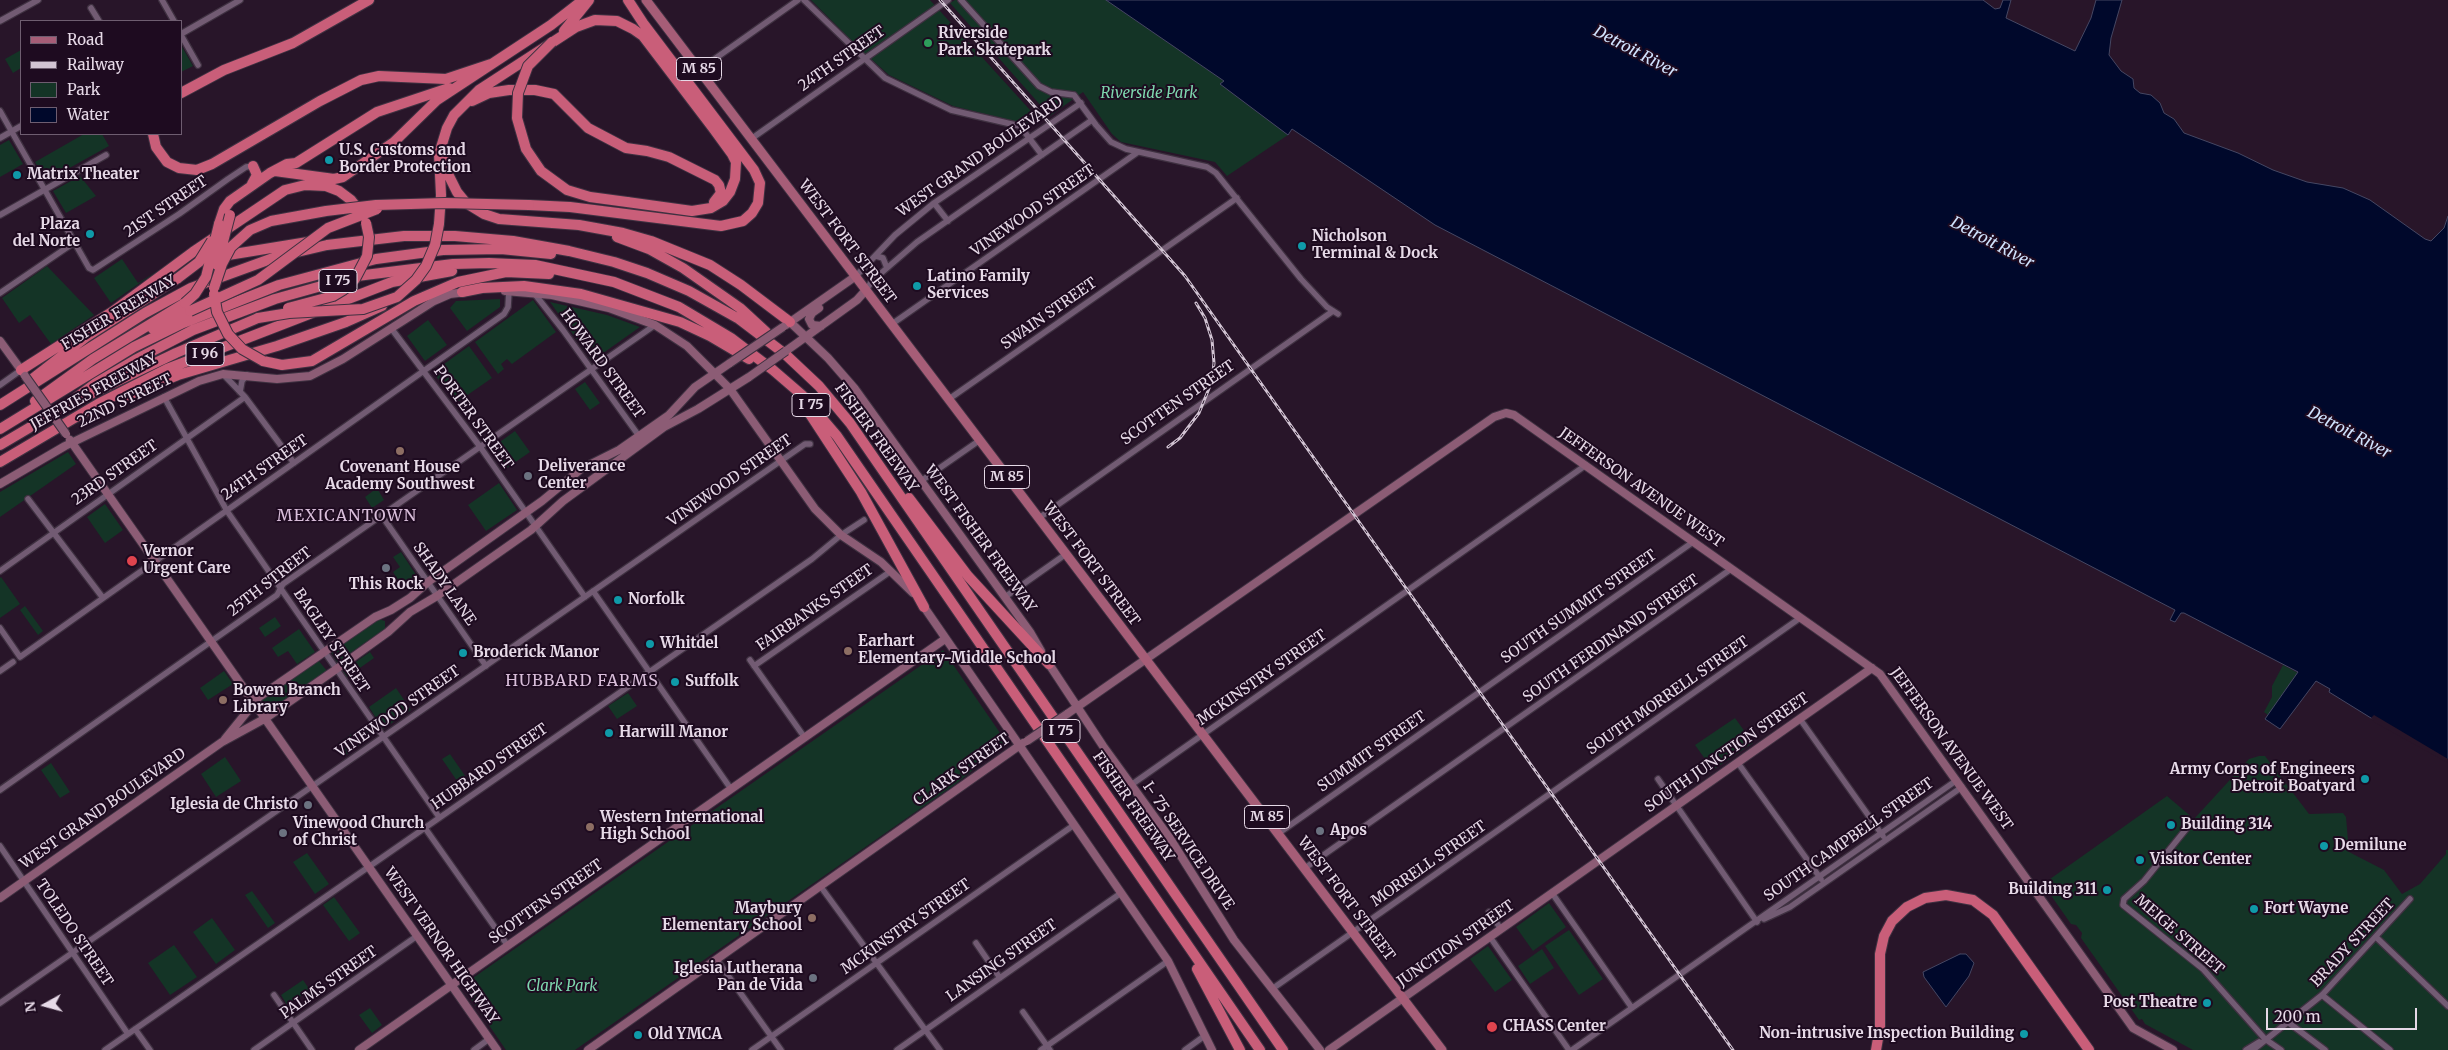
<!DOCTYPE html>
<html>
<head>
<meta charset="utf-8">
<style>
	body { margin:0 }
	#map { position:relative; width:2448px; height:1050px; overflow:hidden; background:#281529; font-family:Merriweather,serif }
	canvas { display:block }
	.legend { position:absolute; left:20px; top:20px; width:162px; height:115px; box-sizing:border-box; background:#1e0b20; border:1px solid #6e5d70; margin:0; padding:6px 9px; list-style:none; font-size:15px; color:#e6d9e7 }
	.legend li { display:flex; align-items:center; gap:10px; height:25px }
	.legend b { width:25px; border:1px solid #6e5d70 }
	.north { position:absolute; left:20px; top:980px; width:50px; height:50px; -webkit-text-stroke:4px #1e0b20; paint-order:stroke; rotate:263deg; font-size:14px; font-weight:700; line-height:20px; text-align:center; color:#e6d9e7 }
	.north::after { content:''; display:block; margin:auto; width:18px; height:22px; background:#e6d9e7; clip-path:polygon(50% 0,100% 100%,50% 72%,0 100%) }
	.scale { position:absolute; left:2266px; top:1008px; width:151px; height:22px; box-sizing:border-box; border:2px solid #e6d9e7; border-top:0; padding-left:6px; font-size:15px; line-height:18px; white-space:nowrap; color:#e6d9e7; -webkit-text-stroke:4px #1e0b20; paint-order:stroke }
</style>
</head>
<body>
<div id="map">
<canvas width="2448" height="1050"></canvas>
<ul class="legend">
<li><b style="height:6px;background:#a65d77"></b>Road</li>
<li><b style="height:6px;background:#d2c4d3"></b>Railway</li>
<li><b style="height:14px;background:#143426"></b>Park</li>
<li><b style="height:14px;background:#00082b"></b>Water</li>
</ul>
<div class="north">N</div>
<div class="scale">200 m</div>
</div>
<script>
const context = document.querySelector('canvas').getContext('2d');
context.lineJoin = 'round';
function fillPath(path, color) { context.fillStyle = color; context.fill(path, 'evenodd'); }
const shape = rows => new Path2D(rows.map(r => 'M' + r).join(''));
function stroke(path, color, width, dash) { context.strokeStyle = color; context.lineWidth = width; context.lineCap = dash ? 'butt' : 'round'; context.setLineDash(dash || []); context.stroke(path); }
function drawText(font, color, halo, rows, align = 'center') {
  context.font = font + ' Merriweather,serif'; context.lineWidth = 4; context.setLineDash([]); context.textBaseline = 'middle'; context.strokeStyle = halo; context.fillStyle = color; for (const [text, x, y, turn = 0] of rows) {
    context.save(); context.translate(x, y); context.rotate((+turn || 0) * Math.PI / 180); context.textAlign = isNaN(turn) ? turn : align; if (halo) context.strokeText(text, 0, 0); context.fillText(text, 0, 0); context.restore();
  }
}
fillPath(shape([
	[811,0,930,0,1040,121,1035,126,953,106,889,75,861,50],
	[955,0,1106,0,1224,81,1221,85,1288,135,1227,176,1215,162,1121,142,1112,134,1083,92,1050,116,950,3],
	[181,45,193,66,181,72],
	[21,50,21,68,13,73,5,59],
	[84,134,102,134,109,146,46,181,35,162],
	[9,140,23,164,0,177,0,145],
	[80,176,96,196,66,213,53,191],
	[122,259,138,283,160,269,111,303,94,278],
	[47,266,94,315,51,344,30,315,19,323,2,298],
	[500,299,500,307,467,331,450,308,456,301],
	[533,300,556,332,512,364,507,359,501,364,504,369,498,374,475,342],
	[550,302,607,315,640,327,592,361],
	[428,320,447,345,425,361,407,336],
	[469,346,492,378,456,403,433,372],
	[585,382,600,403,590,410,575,389],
	[515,431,530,452,504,470,490,449],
	[68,452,76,464,0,517,0,492],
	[499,483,517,510,486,531,468,505],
	[377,488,384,500,372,508,365,497],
	[105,504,123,530,105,543,87,517],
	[401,552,418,578,403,588,393,572,400,567,393,557],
	[1,577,20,604,0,618,0,578],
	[25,606,43,631,38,635,20,610],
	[275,617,281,626,265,637,259,628],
	[378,619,385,621,385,629,337,662,331,652],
	[299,629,315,652,297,664,288,651,278,657,272,648],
	[943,650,1007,743,957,783,575,1050,506,1050,464,989,470,980],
	[370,652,374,658,347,677,343,671],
	[318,660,327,671,269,711,262,700],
	[2283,665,2298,673,2286,691,2270,722,2265,719,2268,715,2264,712,2272,697,2272,686],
	[224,671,233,684,208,700,200,688],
	[396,688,411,710,383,729,369,707],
	[628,693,637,706,617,719,608,706],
	[1735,718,1753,743,1713,770,1695,745],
	[365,725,372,736,346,755,338,743],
	[450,754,472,786,464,791,442,759],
	[2259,756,2265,756,2309,814,2343,813,2346,817,2349,852,2384,870,2402,894,2420,884,2446,854,2446,850,2448,850,2448,1050,2193,1050,2145,1024,2142,1019,2139,1020,2081,938,2082,933,2076,925,2071,924,2043,884,2167,796,2194,819,2249,759],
	[225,757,241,781,216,797,201,774],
	[51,763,70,792,60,798,41,770],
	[307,853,329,884,315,894,293,862],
	[252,891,275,923,268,928,245,895],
	[334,897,360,933,349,941,323,905],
	[1549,903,1566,927,1533,951,1516,927],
	[212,918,235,950,216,964,193,932],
	[1569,930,1603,979,1579,995,1545,946],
	[174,945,197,977,170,995,148,963],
	[1488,946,1512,980,1495,992,1470,959],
	[1542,949,1554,968,1530,984,1518,966],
	[303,980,310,990,287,1005,281,995],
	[370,1008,382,1025,372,1033,359,1015]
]), '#143426');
const water = shape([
	[1106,0,1983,0,1995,9,2000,8,2003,0,2011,0,2006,18,2075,51,2091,18,2096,0,2122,0,2111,38,2109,55,2121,71,2133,79,2134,88,2140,93,2151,95,2160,103,2164,113,2174,119,2184,133,2238,153,2273,170,2307,182,2343,188,2370,200,2425,239,2431,241,2444,228,2448,216,2448,761,2371,718,2329,692,2330,689,2316,681,2280,729,2265,719,2298,672,2184,613,2181,613,2175,622,2170,620,2175,610,2173,609,1435,225,1292,129,1288,135,1220,84,1224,81,1106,0],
	[1960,954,1966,954,1974,963,1969,976,1946,1007,1924,977,1923,972,1960,954]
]);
fillPath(water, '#00082b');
stroke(water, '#454763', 1);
fillPath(shape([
	[2374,715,2448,759,2448,763,2374,722,2371,718]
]), '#281529');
const street = shape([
	[162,0,174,21],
	[804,0,885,78,951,110,1020,126,1042,155],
	[961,0,1039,86,1051,92,1074,95,1096,125,1111,142,1126,149,1207,167,1216,173,1301,279,1327,307,1338,314],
	[91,8,99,21],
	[0,21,38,0],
	[181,34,240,0],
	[181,35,198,65],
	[699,70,798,0],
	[0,111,89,268,93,270,179,214,228,179,246,167,253,166],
	[0,138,21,126],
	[751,139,948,0],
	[934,203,948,221],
	[0,215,106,155],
	[876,256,883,258,887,268],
	[856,276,895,235,934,203,1081,103],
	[866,290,872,281,917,242,1092,120],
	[0,293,75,242],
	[534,293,563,330,639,436],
	[892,324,1138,152],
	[391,328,481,448,585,597],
	[223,374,245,397,294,463],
	[0,385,21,370],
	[240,392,242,381,247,375],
	[164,397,227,511,439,817],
	[949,399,1237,198],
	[921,481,980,440],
	[28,499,103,598],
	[382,516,486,666],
	[1039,518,1333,311],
	[0,571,245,397],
	[593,591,731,789],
	[1005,597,1066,554],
	[0,628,20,657,504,314,508,307,509,291],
	[750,660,805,738],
	[754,666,891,571],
	[0,671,13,662],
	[1800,719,1883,836],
	[1738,763,1821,879],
	[1658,779,1757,922],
	[1131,785,1586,465],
	[0,790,277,595,283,584,655,325],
	[2191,823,2144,881,2124,899,2123,905,2203,969,2265,1039,2281,1050],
	[425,828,508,946],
	[1279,833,1693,542],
	[0,846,128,1034],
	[1305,868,1731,569],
	[821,887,940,1050],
	[1552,893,1632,1008],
	[1489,912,1501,929],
	[1764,919,1790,907,1962,787],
	[1490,937,1569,1050],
	[2376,937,2448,1006],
	[976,943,1000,978],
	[717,960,781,1050],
	[1272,989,1800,618],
	[274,995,312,1050],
	[2322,995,2390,1050],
	[0,1003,805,444,810,444],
	[1023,1012,1050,1050],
	[2289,1023,2325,1050],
	[135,1029,150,1050],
	[105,1050,812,559,841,535,864,520],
	[254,1050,417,936],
	[474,1050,489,1039],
	[752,1050,1074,825],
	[897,1050,1121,893],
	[1041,1050,1168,961],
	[1185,1050,1203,1037],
	[1572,1050,1957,780],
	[2246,1050,2259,1042],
	[2253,1050,2322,995,2410,899]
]);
const secondary = shape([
	[505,291,552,295,609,308,655,325,687,346,730,389,815,509,841,535,881,562,913,593],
	[819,308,812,313,809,319,812,325,821,326],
	[790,322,828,358,855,389,1030,632,1041,651],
	[786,325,856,276],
	[0,341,24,374],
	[786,351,857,300,866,290],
	[70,440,497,1050],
	[0,484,65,446,199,381,223,374,277,379,310,376,343,359,434,301,450,294,466,292],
	[922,604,1168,961,1212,1050],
	[1047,661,1103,746,1169,837,1234,940,1320,1050],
	[1067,714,1494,417,1506,413,1514,415,1880,674,2133,1028,2173,1050],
	[225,739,259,697,375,617,391,610,410,598,428,582,542,501,581,469,619,450,669,415,695,387,730,363],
	[0,898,222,742,266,718,335,670,388,632,410,612,437,596,531,530,563,501,664,427,698,409,749,377],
	[359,1050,945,639],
	[588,1050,1023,743],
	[1329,1050,1872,668]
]);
const primary = shape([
	[646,0,1442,1050]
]);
const highway = shape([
	[564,31,589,0],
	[181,93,224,70,293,43,369,0],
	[472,101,489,93,509,90,535,90,554,94,588,128,626,148,647,151,669,157,715,180,719,185,721,193,714,202],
	[153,134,156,147,167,162,179,168,197,170,212,164,320,101,361,80,379,76,446,79,491,64],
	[445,153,448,174,457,192,466,203,484,214,499,219,579,225,623,233,651,241,710,265,741,285,790,322],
	[275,171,334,179,343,177,394,142,437,100,551,25,583,0],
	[252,184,257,175,253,166],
	[529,205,570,207,721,226,743,221,752,213,758,203,760,183,754,170,643,23,628,0],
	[219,224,224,209,230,201,270,173,287,164,296,163,377,112,449,88],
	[439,224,441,195,439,154,447,128,454,115,479,90,576,27,595,20,617,21,633,29,643,36,713,128,732,154,736,162,735,179,730,192,723,201,711,208,692,211,627,202],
	[617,237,649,249,683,268,740,308,766,332],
	[222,256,314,241],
	[462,292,482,288,524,286,581,294,680,322,710,336,749,359],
	[153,329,190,311],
	[263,361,282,365,312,361,414,301,458,282,506,272,549,274],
	[21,370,112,312,193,252,285,190,305,185,326,186,339,191,351,200,361,213],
	[31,380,86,337,178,278],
	[86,396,176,353,258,318],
	[123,397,178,375,277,346,346,322,382,306],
	[35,401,93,359,185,303],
	[0,405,145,313,191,288,276,257,327,245,404,236,455,236,513,241,569,251,614,262,647,273,689,291,739,319,785,354,819,386,850,423,1283,1050],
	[806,408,861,492,924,607],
	[0,429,134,347,183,323,279,285,376,259,443,250,501,249,551,254],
	[0,445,61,409,96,383,135,360,193,330,275,299,357,276,453,264,489,263,535,265,614,282,679,307,731,338,773,370,802,395,837,436,1260,1050],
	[0,462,98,404,167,369,392,282,452,271],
	[909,498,968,576,1049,664],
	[1197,969,1240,1050],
	[1876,1050,1880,1027,1880,954,1884,936,1892,921,1907,907,1925,898,1946,895,1973,900,1993,915,2089,1050]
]);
stroke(street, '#3f3141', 8);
stroke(secondary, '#3f3141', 10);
stroke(primary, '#3f3141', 11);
stroke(highway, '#3f3141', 12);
stroke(street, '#725b73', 5.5);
stroke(secondary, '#8c5c75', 8);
stroke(primary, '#a65d77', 9);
stroke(highway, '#c95e79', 10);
const rail = shape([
	[940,0,1185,276,1733,1050],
	[1168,447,1180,438,1199,413,1212,381,1214,363,1212,340,1205,318,1196,303]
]);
stroke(rail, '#d2c4d3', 3);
stroke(rail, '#1e0b20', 1, [4]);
const secondaryBridge = shape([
	[730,363,783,327],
	[25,376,66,434],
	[749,377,786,351],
	[1027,741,1067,714]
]);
const highwayBridge = shape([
	[552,42,528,66,518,93,517,118,526,149,541,171,567,190,590,197,627,202],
	[217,265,230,215],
	[178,278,199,262,212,241],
	[214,288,222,264,231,247,250,230,271,221,326,211,376,205,445,203,529,205],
	[214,294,217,312,228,334,242,349,263,361],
	[185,303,195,294,206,277,219,224],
	[288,308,333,296,343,290,355,279,367,256,369,237,366,223],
	[190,311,258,280,328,228,377,209],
	[258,318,289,313,363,309,397,297,416,280,426,266,435,245,439,224]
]);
stroke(secondaryBridge, '#3f3141', 10, []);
stroke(highwayBridge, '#3f3141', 12, []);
stroke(secondaryBridge, '#8c5c75', 8);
stroke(highwayBridge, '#c95e79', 10);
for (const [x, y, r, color] of [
	[928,43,5,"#2e9e5b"],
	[329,160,5,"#0f9aa8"],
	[17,175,5,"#0f9aa8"],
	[90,234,5,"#0f9aa8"],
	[1302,246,5,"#0f9aa8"],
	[917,286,5,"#0f9aa8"],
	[400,451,5,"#8d6e63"],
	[528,476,5,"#6b7280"],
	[132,561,6,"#e0444e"],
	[386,568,5,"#6b7280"],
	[618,600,5,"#0f9aa8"],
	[650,644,5,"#0f9aa8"],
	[848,651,5,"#8d6e63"],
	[463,653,5,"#0f9aa8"],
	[675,682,5,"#0f9aa8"],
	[223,700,5,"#8d6e63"],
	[609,733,5,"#0f9aa8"],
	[2365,779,5,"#0f9aa8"],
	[308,805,5,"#6b7280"],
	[2171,825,5,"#0f9aa8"],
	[590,827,5,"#8d6e63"],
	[1320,831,5,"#6b7280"],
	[283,833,5,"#6b7280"],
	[2324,846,5,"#0f9aa8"],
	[2140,860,5,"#0f9aa8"],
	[2107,890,5,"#0f9aa8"],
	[2254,909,5,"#0f9aa8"],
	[812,918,5,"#8d6e63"],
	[813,978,5,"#6b7280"],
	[2207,1003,5,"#0f9aa8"],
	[1492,1027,6,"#e0444e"],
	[2024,1034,5,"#0f9aa8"],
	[638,1035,5,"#0f9aa8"]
]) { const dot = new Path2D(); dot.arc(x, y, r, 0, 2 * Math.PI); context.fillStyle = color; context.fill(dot); stroke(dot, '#1e0b20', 2); }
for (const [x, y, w] of [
	[699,69,45],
	[338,281,38],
	[205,354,38],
	[811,405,38],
	[1007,477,45],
	[1061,731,38],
	[1267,817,45]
]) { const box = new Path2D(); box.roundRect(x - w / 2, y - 11.5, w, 23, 4); context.fillStyle = '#1e0b20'; context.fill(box); stroke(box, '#e6d9e7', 1); }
drawText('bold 14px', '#e6d9e7', null, [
	["M 85",699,69],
	["I 75",338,281],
	["I 96",205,354],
	["I 75",811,405],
	["M 85",1007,477],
	["I 75",1061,731],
	["M 85",1267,817]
]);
drawText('bold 15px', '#e6d9e7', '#1e0b20', [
	["Riverside",938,34],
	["Park Skatepark",938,51],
	["U.S. Customs and",339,151],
	["Border Protection",339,168],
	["Matrix Theater",27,175],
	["Plaza",80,225,"right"],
	["del Norte",80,242,"right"],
	["Nicholson",1312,237],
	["Terminal & Dock",1312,254],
	["Latino Family",927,277],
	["Services",927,294],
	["Deliverance",538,467],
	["Center",538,484],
	["Covenant House",400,468,"center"],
	["Academy Southwest",400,485,"center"],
	["Vernor",143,552],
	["Urgent Care",143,569],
	["This Rock",386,585,"center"],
	["Norfolk",628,600],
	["Earhart",858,642],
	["Elementary-Middle School",858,659],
	["Whitdel",660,644],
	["Broderick Manor",473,653],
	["Suffolk",685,682],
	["Bowen Branch",233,691],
	["Library",233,708],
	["Harwill Manor",619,733],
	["Army Corps of Engineers",2355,770,"right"],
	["Detroit Boatyard",2355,787,"right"],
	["Iglesia de Christo",298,805,"right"],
	["Western International",600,818],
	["High School",600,835],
	["Vinewood Church",293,824],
	["of Christ",293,841],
	["Building 314",2181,825],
	["Apos",1330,831],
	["Demilune",2334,846],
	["Visitor Center",2150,860],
	["Building 311",2097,890,"right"],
	["Maybury",802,909,"right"],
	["Elementary School",802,926,"right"],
	["Fort Wayne",2264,909],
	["Iglesia Lutherana",803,969,"right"],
	["Pan de Vida",803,986,"right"],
	["Post Theatre",2197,1003,"right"],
	["CHASS Center",1503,1027],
	["Non-intrusive Inspection Building",2014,1034,"right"],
	["Old YMCA",648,1035]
], 'left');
drawText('15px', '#e6d9e7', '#1e0b20', [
	["24TH STREET",842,59,-35],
	["WEST GRAND BOULEVARD",980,157,-35],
	["21ST STREET",166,207,-34],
	["VINEWOOD STREET",1033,211,-35],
	["WEST FORT STREET",847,242,53],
	["FISHER FREEWAY",119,313,-31],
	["SWAIN STREET",1049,314,-35],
	["HOWARD STREET",602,364,54],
	["JEFFRIES FREEWAY",94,392,-29],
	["22ND STREET",125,401,-26],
	["SCOTTEN STREET",1178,403,-35],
	["PORTER STREET",473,418,54],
	["FISHER FREEWAY",876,438,54],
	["24TH STREET",265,468,-35],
	["23RD STREET",115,473,-35],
	["VINEWOOD STREET",730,481,-35],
	["JEFFERSON AVENUE WEST",1641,488,35],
	["WEST FISHER FREEWAY",980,539,54],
	["WEST FORT STREET",1091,564,53],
	["25TH STREET",270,582,-38],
	["SHADY LANE",444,584,55],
	["SOUTH SUMMIT STREET",1579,607,-35],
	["FAIRBANKS STEET",815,608,-35],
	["SOUTH FERDINAND STREET",1611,639,-35],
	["BAGLEY STREET",331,641,56],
	["MCKINSTRY STREET",1262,678,-35],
	["SOUTH MORRELL STREET",1668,696,-35],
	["VINEWOOD STREET",398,712,-35],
	["JEFFERSON AVENUE WEST",1951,749,54],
	["SUMMIT STREET",1372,752,-35],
	["SOUTH JUNCTION STREET",1727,753,-35],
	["HUBBARD STREET",490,767,-35],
	["CLARK STREET",962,770,-35],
	["FISHER FREEWAY",1133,807,55],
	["WEST GRAND BOULEVARD",103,809,-35],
	["SOUTH CAMPBELL STREET",1849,840,-35],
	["I- 75 SERVICE DRIVE",1188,846,56],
	["MORRELL STREET",1429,864,-35],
	["WEST FORT STREET",1346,899,53],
	["SCOTTEN STREET",546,902,-35],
	["MCKINSTRY STREET",906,927,-35],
	["TOLEDO STREET",74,933,56],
	["MEIGE STREET",2179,935,41],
	["BRADY STREET",2353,943,-47],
	["JUNCTION STREET",1456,944,-35],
	["WEST VERNOR HIGHWAY",441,946,55],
	["LANSING STREET",1002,961,-35],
	["PALMS STREET",329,983,-35]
]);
drawText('italic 15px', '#7ed7ae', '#1e0b20', [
	["Riverside Park",1149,94],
	["Clark Park",562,987]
]);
drawText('italic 16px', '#d1e3fe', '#1e0b20', [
	["Detroit River",1635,52,28],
	["Detroit River",1992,243,28],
	["Detroit River",2349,433,28]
]);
context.letterSpacing = '1px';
drawText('16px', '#d9beda', '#1e0b20', [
	["MEXICANTOWN",347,516],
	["HUBBARD FARMS",582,681]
]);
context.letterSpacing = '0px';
</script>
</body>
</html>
